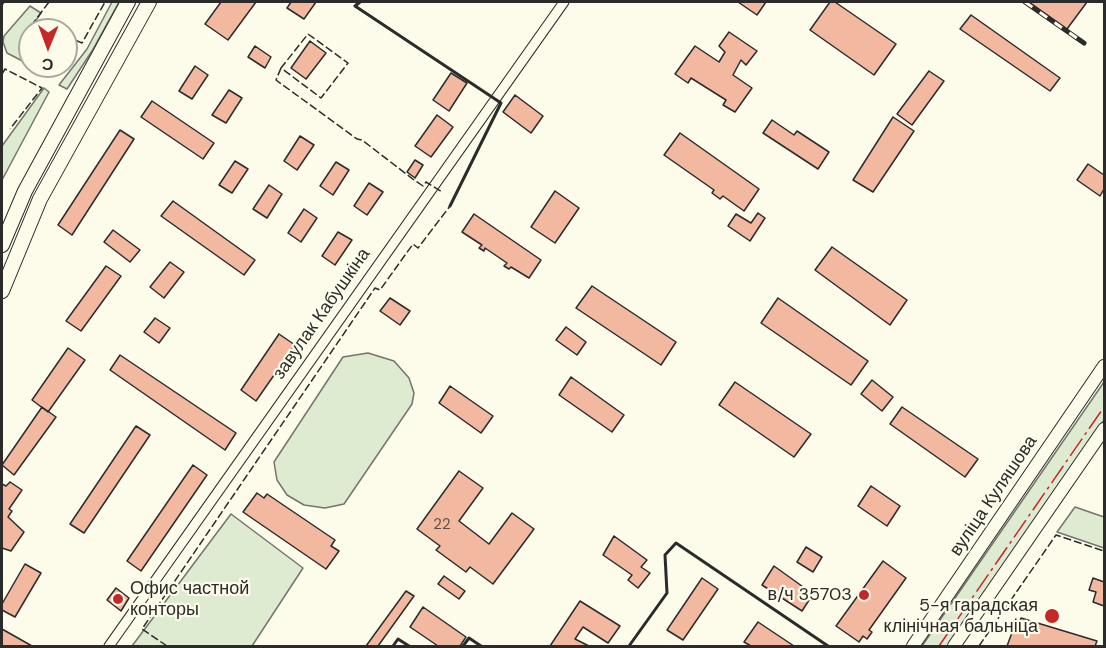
<!DOCTYPE html>
<html>
<head>
<meta charset="utf-8">
<style>
	body { margin:0 }
	#map { position:relative; width:1106px; height:648px; overflow:hidden; background:#fdfbea; font-family:"DM Sans",sans-serif }
	canvas { display:block }
	.frame { position:absolute; inset:0; border:3px solid #2b2b2b; pointer-events:none }
	.north { position:absolute; left:18px; top:18px; width:60px; height:60px; box-sizing:border-box; background:#fdfbea; border:2px solid #a9a89e; border-radius:50%; rotate:181deg; font-size:16px; font-weight:700; line-height:24px; text-align:center; color:#2b2b2b }
	.north::after { content:''; display:block; margin:auto; width:21px; height:27px; background:#c62828; clip-path:polygon(50% 0,100% 100%,50% 72%,0 100%) }
</style>
</head>
<body>
<div id="map">
<canvas width="1106" height="648"></canvas>
<div class="frame"></div>
<div class="north">С</div>
</div>
<script>
const context = document.querySelector('canvas').getContext('2d');
context.lineJoin = 'round';
function fillPath(path, color) { context.fillStyle = color; context.fill(path, 'evenodd'); }
const shape = rows => new Path2D(rows.map(r => 'M' + r).join(''));
function stroke(path, color, width, dash) { context.strokeStyle = color; context.lineWidth = width; context.lineCap = dash ? 'butt' : 'round'; context.setLineDash(dash || []); context.stroke(path); }
function drawText(font, color, halo, rows, align = 'center') {
  context.font = font + ' "DM Sans",sans-serif'; context.lineWidth = 4.5; context.setLineDash([]); context.textBaseline = 'middle'; context.strokeStyle = halo; context.fillStyle = color; for (const [text, x, y, turn = 0] of rows) {
    context.save(); context.translate(x, y); context.rotate((+turn || 0) * Math.PI / 180); context.textAlign = isNaN(turn) ? turn : align; if (halo) context.strokeText(text, 0, 0); context.fillText(text, 0, 0); context.restore();
  }
}
const green = shape([
	[112,2,119,2,92,51,67,89,59,85,87,49,112,2],
	[30,6,41,13,35,22,53,30,30,30,30,65,7,53,3,42,4,36,30,6],
	[44,88,49,92,2,180,2,146,44,88],
	[368,353,394,361,409,378,414,393,412,404,344,504,325,508,304,505,287,495,277,480,274,462,343,357,368,353],
	[1104,382,1104,420,950,646,922,646,1104,382],
	[1075,507,1104,517,1104,548,1057,532,1075,507],
	[231,514,303,568,252,646,132,646,231,514]
]);
fillPath(green, '#deebd1');
stroke(green, '#74746e', 1.5);
const building = shape([
	[221,2,256,2,228,40,205,24,221,2],
	[291,2,316,2,304,19,287,8,291,2],
	[738,2,766,2,757,15,738,2],
	[830,2,835,2,896,44,874,75,810,30,830,2],
	[1029,2,1087,2,1067,29,1029,2],
	[971,15,1060,78,1050,91,960,29,971,15],
	[729,32,757,51,746,65,741,60,733,75,752,88,735,112,723,105,726,100,691,78,688,83,675,74,695,46,719,62,725,52,719,46,729,32],
	[310,41,326,53,306,79,291,68,310,41],
	[255,46,271,57,265,68,248,57,255,46],
	[195,66,208,75,192,99,179,91,195,66],
	[929,71,944,81,912,125,897,114,929,71],
	[451,73,467,83,449,111,433,100,451,73],
	[229,90,242,98,226,123,212,115,229,90],
	[515,95,543,116,531,133,503,112,515,95],
	[152,101,214,143,203,159,141,117,152,101],
	[437,115,453,127,431,157,415,146,437,115],
	[893,117,914,131,873,192,853,180,893,117],
	[772,120,794,135,797,131,829,152,818,169,763,133,772,120],
	[120,130,134,139,72,235,58,225,120,130],
	[680,133,759,189,744,211,723,196,720,199,712,193,714,190,664,155,680,133],
	[300,136,314,145,297,170,284,161,300,136],
	[415,160,423,165,415,178,407,172,415,160],
	[235,161,248,169,232,193,219,185,235,161],
	[336,162,349,170,333,195,320,186,336,162],
	[1088,164,1104,175,1104,189,1100,196,1077,180,1088,164],
	[369,183,383,192,367,215,354,206,369,183],
	[269,185,282,194,267,218,253,209,269,185],
	[555,191,579,208,555,243,531,227,555,191],
	[173,201,255,260,244,275,161,216,173,201],
	[304,209,317,218,301,242,288,233,304,209],
	[758,213,765,218,750,241,728,226,736,214,751,223,758,213],
	[474,214,541,260,529,278,511,267,509,269,504,266,507,263,485,248,484,251,479,248,482,245,462,232,474,214],
	[113,230,140,250,130,262,104,242,113,230],
	[338,232,352,240,335,265,322,256,338,232],
	[832,247,907,300,890,325,815,270,832,247],
	[170,262,184,272,164,298,150,287,170,262],
	[106,266,121,276,81,331,66,321,106,266],
	[592,286,676,342,661,365,576,308,592,286],
	[390,298,410,311,400,325,380,311,390,298],
	[778,298,868,361,851,385,761,323,778,298],
	[155,318,170,328,159,343,144,332,155,318],
	[566,327,586,342,577,355,556,340,566,327],
	[279,334,295,345,256,401,241,390,279,334],
	[68,348,85,360,48,412,32,400,68,348],
	[120,355,236,433,225,450,110,370,120,355],
	[571,377,624,415,612,432,559,395,571,377],
	[872,380,893,397,882,411,861,394,872,380],
	[735,382,811,434,794,457,719,405,735,382],
	[450,386,493,416,481,433,439,403,450,386],
	[42,407,56,417,14,475,2,465,42,407],
	[902,407,978,459,965,477,890,424,902,407],
	[136,426,150,435,84,533,70,524,136,426],
	[193,465,207,475,141,571,127,561,193,465],
	[459,471,483,488,459,521,489,544,512,513,534,529,493,584,470,567,466,572,436,550,440,546,417,529,459,471],
	[10,482,22,490,9,509,12,511,8,517,24,532,11,551,2,548,2,484,6,486,10,482],
	[871,486,900,506,887,526,858,506,871,486],
	[257,493,264,498,267,494,335,540,331,546,339,551,326,569,243,512,257,493],
	[614,536,647,560,641,567,650,573,638,588,628,580,632,575,603,555,614,536],
	[806,547,822,557,813,572,797,562,806,547],
	[883,561,906,578,869,630,872,632,867,639,863,636,859,642,836,626,883,561],
	[25,564,41,573,15,617,2,610,2,604,25,564],
	[774,566,813,594,802,611,762,585,774,566],
	[444,576,465,591,459,599,438,584,444,576],
	[702,578,718,589,683,640,667,630,702,578],
	[1093,578,1104,582,1104,606,1093,602,1096,592,1089,590,1093,578],
	[116,588,129,598,121,611,107,600,116,588],
	[406,591,414,596,378,646,366,646,406,591],
	[580,601,620,626,608,643,583,627,575,639,589,646,550,646,580,601],
	[423,607,466,637,460,646,438,646,410,627,423,607],
	[1021,618,1097,641,1095,646,1007,646,1016,622,1019,624,1021,618],
	[758,622,794,646,751,646,744,642,758,622],
	[2,629,32,646,2,646,2,629]
]);
fillPath(building, '#f2b8a0');
stroke(building, '#2b2b2b', 1.5);
const street = shape([
	[109,646,564,2]
]);
const secondary = shape([
	[913,646,1104,366],
	[954,646,1104,429]
]);
const primary = shape([
	[2,245,25,191,128,2],
	[2,291,40,199,149,2]
]);
stroke(street, '#2b2b2b', 11);
stroke(secondary, '#2b2b2b', 14);
stroke(primary, '#2b2b2b', 16);
stroke(street, '#fdfbea', 9);
stroke(secondary, '#fdfbea', 12);
stroke(primary, '#fdfbea', 14);
const rail = shape([
	[1025,2,1084,43]
]);
stroke(rail, '#2b2b2b', 5);
stroke(rail, '#fdfbea', 3, [9]);
stroke(shape([
	[49,2,34,22,53,30],
	[2,5,4,2],
	[308,34,348,63,321,98,281,68,308,34],
	[66,36,82,43,105,2],
	[281,68,276,80,357,139,362,140,414,180,423,186,426,182,442,192],
	[2,74,5,69,42,88,10,129],
	[167,646,142,629,375,288,380,290,413,244,418,248,450,206],
	[979,646,1056,535,1104,551]
]), '#2b2b2b', 1.5, [8, 3]);
stroke(shape([
	[360,2,355,6,501,103,450,206],
	[393,646,398,639,409,646],
	[463,646,469,638,481,646],
	[629,646,667,593,665,555,676,543,828,646]
]), '#2b2b2b', 3);
stroke(shape([
	[939,646,1104,407]
]), '#c62828', 1.5, [21, 4.5, 3, 4.5]);
for (const [x, y, r, color] of [
	[864,595,6,"#c62828"],
	[118,599,6,"#c62828"],
	[1052,616,8,"#c62828"]
]) { const dot = new Path2D(); dot.arc(x, y, r, 0, 2 * Math.PI); context.fillStyle = color; context.fill(dot); stroke(dot, '#fdfbea', 2); }
drawText('15px', '#5d4e48', null, [
	["22",442,525]
]);
drawText('18px', '#2b2b2b', '#fdfbea', [
	["завулак Кабушкіна",322,314,-55],
	["вуліца Куляшова",994,496,-56]
]);
drawText('18px', '#2b2b2b', '#fdfbea', [
	["Офис частной",130,589,"left"],
	["конторы",130,610,"left"],
	["в/ч 35703",852,595],
	["5-я гарадская",1038,606],
	["клінічная бальніца",1038,627]
], 'right');
</script>
</body>
</html>
